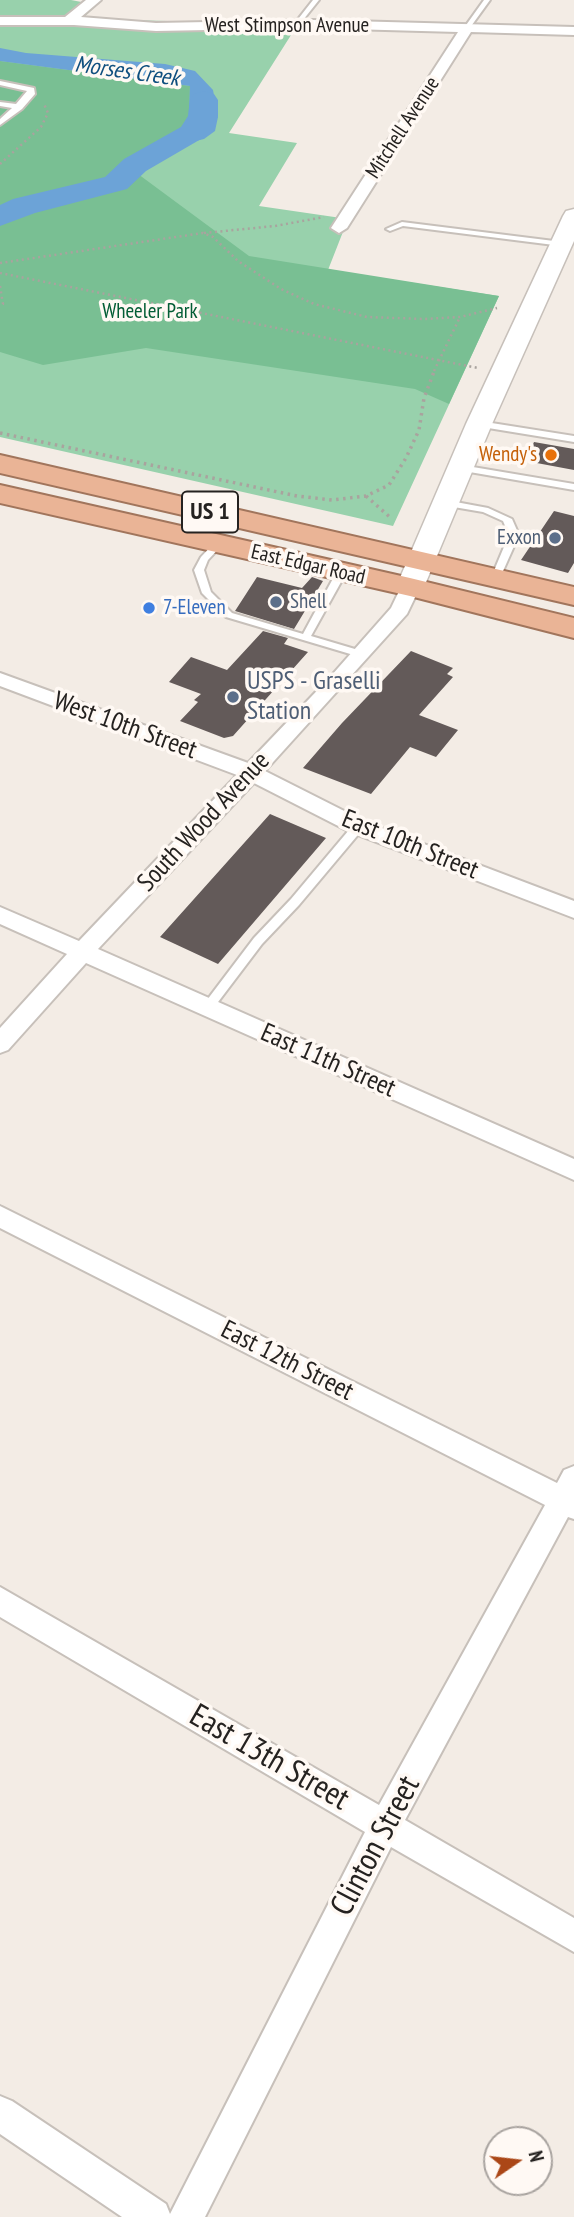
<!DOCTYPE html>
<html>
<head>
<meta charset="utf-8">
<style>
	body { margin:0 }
	#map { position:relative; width:574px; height:2217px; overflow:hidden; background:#f3ece5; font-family:"PT Sans Narrow",sans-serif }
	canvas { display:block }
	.north { position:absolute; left:483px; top:2126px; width:70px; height:70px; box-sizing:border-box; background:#fff9f4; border:2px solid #a8a39f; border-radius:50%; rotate:76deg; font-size:19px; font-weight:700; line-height:28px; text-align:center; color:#252220 }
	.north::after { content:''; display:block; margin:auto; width:24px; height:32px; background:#ab4717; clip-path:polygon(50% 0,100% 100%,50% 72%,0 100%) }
</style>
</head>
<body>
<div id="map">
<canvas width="574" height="2217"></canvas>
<div class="north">N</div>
</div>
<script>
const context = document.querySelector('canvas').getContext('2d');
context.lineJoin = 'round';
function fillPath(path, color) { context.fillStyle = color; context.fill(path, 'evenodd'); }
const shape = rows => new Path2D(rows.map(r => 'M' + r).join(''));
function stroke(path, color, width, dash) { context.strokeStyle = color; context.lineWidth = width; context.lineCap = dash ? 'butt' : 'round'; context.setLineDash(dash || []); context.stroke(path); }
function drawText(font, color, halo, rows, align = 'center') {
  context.font = font + ' "PT Sans Narrow",sans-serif'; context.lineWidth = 7; context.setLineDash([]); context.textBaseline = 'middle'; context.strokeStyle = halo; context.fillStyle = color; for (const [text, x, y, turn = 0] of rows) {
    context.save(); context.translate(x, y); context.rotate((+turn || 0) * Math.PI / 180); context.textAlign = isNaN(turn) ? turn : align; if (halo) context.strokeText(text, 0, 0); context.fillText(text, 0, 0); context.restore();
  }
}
fillPath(shape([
	[0,0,71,0,97,5,82,19,298,24,229,133,297,143,259,206,348,219,328,270,499,296,393,526,0,437]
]), '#98d1ac');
fillPath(shape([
	[0,61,190,86,189,130,138,174,249,256,499,296,449,404,415,389,146,348,43,365,0,352]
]), '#79bf93');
fillPath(shape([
	[0,48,26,53,165,64,195,71,213,90,218,117,215,131,204,139,167,148,188,129,190,86,0,61]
]), '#6ca3d7');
fillPath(shape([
	[204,91,214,94,218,100,218,116,201,139,146,171,127,189,35,213,0,226,0,205,13,199,105,177,124,159,181,127,188,116,190,100,194,94,204,91]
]), '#6ca3d7');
fillPath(shape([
	[534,442,574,449,574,470,526,461],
	[554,511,574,516,574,563,568,573,521,560],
	[257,577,302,588,312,577,323,581,294,629,235,611],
	[263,631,288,638,284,644,308,652,233,736,224,738,180,721,198,702,194,700,201,694,169,682,191,657,227,670],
	[411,651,453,668,447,674,453,677,419,715,458,730,436,757,410,747,371,794,303,768,342,723],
	[270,814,326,838,218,964,160,937]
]), '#635a59');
const service = shape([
	[313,0,319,0,299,25,295,25,295,23,313,0],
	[484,0,490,0,469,29,465,29,464,28,484,0],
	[0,81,34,88,35,94,22,109,0,125,0,119,12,108,0,106,0,102,16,104,27,91,0,85,0,81],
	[402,222,562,242,566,244,562,246,403,226,390,231,386,229,402,222],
	[479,421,574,436,574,442,476,426,475,424,479,421],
	[461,465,574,484,574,490,458,470,456,468,461,465],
	[445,500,488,508,512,519,519,535,499,580,493,580,491,578,509,535,503,521,483,512,442,505,440,503,445,500],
	[218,541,223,544,208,560,204,570,211,592,232,613,303,634,336,573,341,570,344,571,346,573,311,636,365,652,365,656,357,656,226,617,202,593,194,570,201,557,215,542,218,541],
	[358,823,362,824,363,827,362,830,299,905,262,944,212,1010,204,1010,202,1007,204,1004,254,938,291,899,354,824,358,823]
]);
const minor = shape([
	[86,0,101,0,81,17,156,23,312,20,574,27,574,35,471,32,347,228,339,233,331,228,458,32,312,28,156,31,74,25,0,25,0,17,65,17,86,0],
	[410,581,420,587,407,614,265,771,366,822,574,901,574,918,350,832,254,783,98,949,574,1159,574,1180,86,963,8,1050,0,1053,0,1028,67,954,0,924,0,907,79,941,237,775,0,686,0,673,248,763,331,676,391,608,403,583,410,581],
	[0,1206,557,1483,564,1470,574,1466,574,1519,568,1517,405,1820,574,1918,574,1952,391,1847,205,2217,122,2217,0,2134,0,2096,12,2101,166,2204,170,2214,365,1832,0,1617,0,1587,379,1805,545,1505,0,1228,0,1206]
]);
const secondary = shape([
	[574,209,574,241,492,424,424,587,420,593,410,595,400,593,396,587,466,424,563,216,566,211,574,209]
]);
const trunk = shape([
	[0,455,574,587,574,605,0,473,0,455],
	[0,485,410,578,574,618,574,638,410,596,0,503,0,485]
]);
stroke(service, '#c7c0ba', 4);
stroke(minor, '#c7c0ba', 4);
stroke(secondary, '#c7c0ba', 3);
stroke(trunk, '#a1755c', 4);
stroke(shape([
	[0,164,41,127,48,113,44,104],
	[204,233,275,226,324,217],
	[0,263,203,233,213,237,238,261,281,289,314,304,367,317,424,319,460,317,497,308],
	[0,273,478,368],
	[0,286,3,304,0,305],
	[434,371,460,317]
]), '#a9a39e', 2.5, [2, 3.5]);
stroke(shape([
	[0,433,297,496,332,500,366,496,389,485,406,458,419,430,424,398,435,369],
	[366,496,392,519]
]), '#a9a39e', 3.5, [2.5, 4.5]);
fillPath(service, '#fff');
fillPath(minor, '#fff');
fillPath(secondary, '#fff');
fillPath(trunk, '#eab496');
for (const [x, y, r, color] of [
	[551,455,7,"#e8710a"],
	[555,538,7,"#5c6f8a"],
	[276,602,7,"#5c6f8a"],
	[149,608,7,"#3f7fe0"],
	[233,697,7,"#5c6f8a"]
]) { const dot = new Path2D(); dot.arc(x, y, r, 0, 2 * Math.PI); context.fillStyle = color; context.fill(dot); stroke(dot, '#fff9f4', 2.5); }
drawText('21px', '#252220', '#fff9f4', [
	["West Stimpson Avenue",287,26],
	["Mitchell Avenue",403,128,-57],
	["East Edgar Road",308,565,13]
]);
drawText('21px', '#035d35', '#fff9f4', [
	["Wheeler Park",150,312]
]);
drawText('21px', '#c56008', '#fff9f4', [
	["Wendy's",537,455]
], 'right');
drawText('21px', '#4e5e75', '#fff9f4', [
	["Exxon",541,538],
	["Shell",290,602,"left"]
], 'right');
drawText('21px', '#366cbe', '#fff9f4', [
	["7-Eleven",163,608]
], 'left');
drawText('italic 23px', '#104f7f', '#fff9f4', [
	["Morses Creek",127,72,8]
]);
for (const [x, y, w] of [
	[210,512,56]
]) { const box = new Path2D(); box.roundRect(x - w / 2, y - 20.5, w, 41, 5); context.fillStyle = '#fff9f4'; context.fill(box); stroke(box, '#252220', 2); }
drawText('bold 24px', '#252220', null, [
	["US 1",210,512]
]);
drawText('26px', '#4e5e75', '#fff9f4', [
	["USPS - Graselli",247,682],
	["Station",247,712]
], 'left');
drawText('26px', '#252220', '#fff9f4', [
	["West 10th Street",125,726,20],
	["South Wood Avenue",204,822,-47],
	["East 10th Street",410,845,22],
	["East 11th Street",328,1061,24],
	["East 12th Street",287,1361,27]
]);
drawText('32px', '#252220', '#fff9f4', [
	["East 13th Street",269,1758,30],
	["Clinton Street",376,1846,-62]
]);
</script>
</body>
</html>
